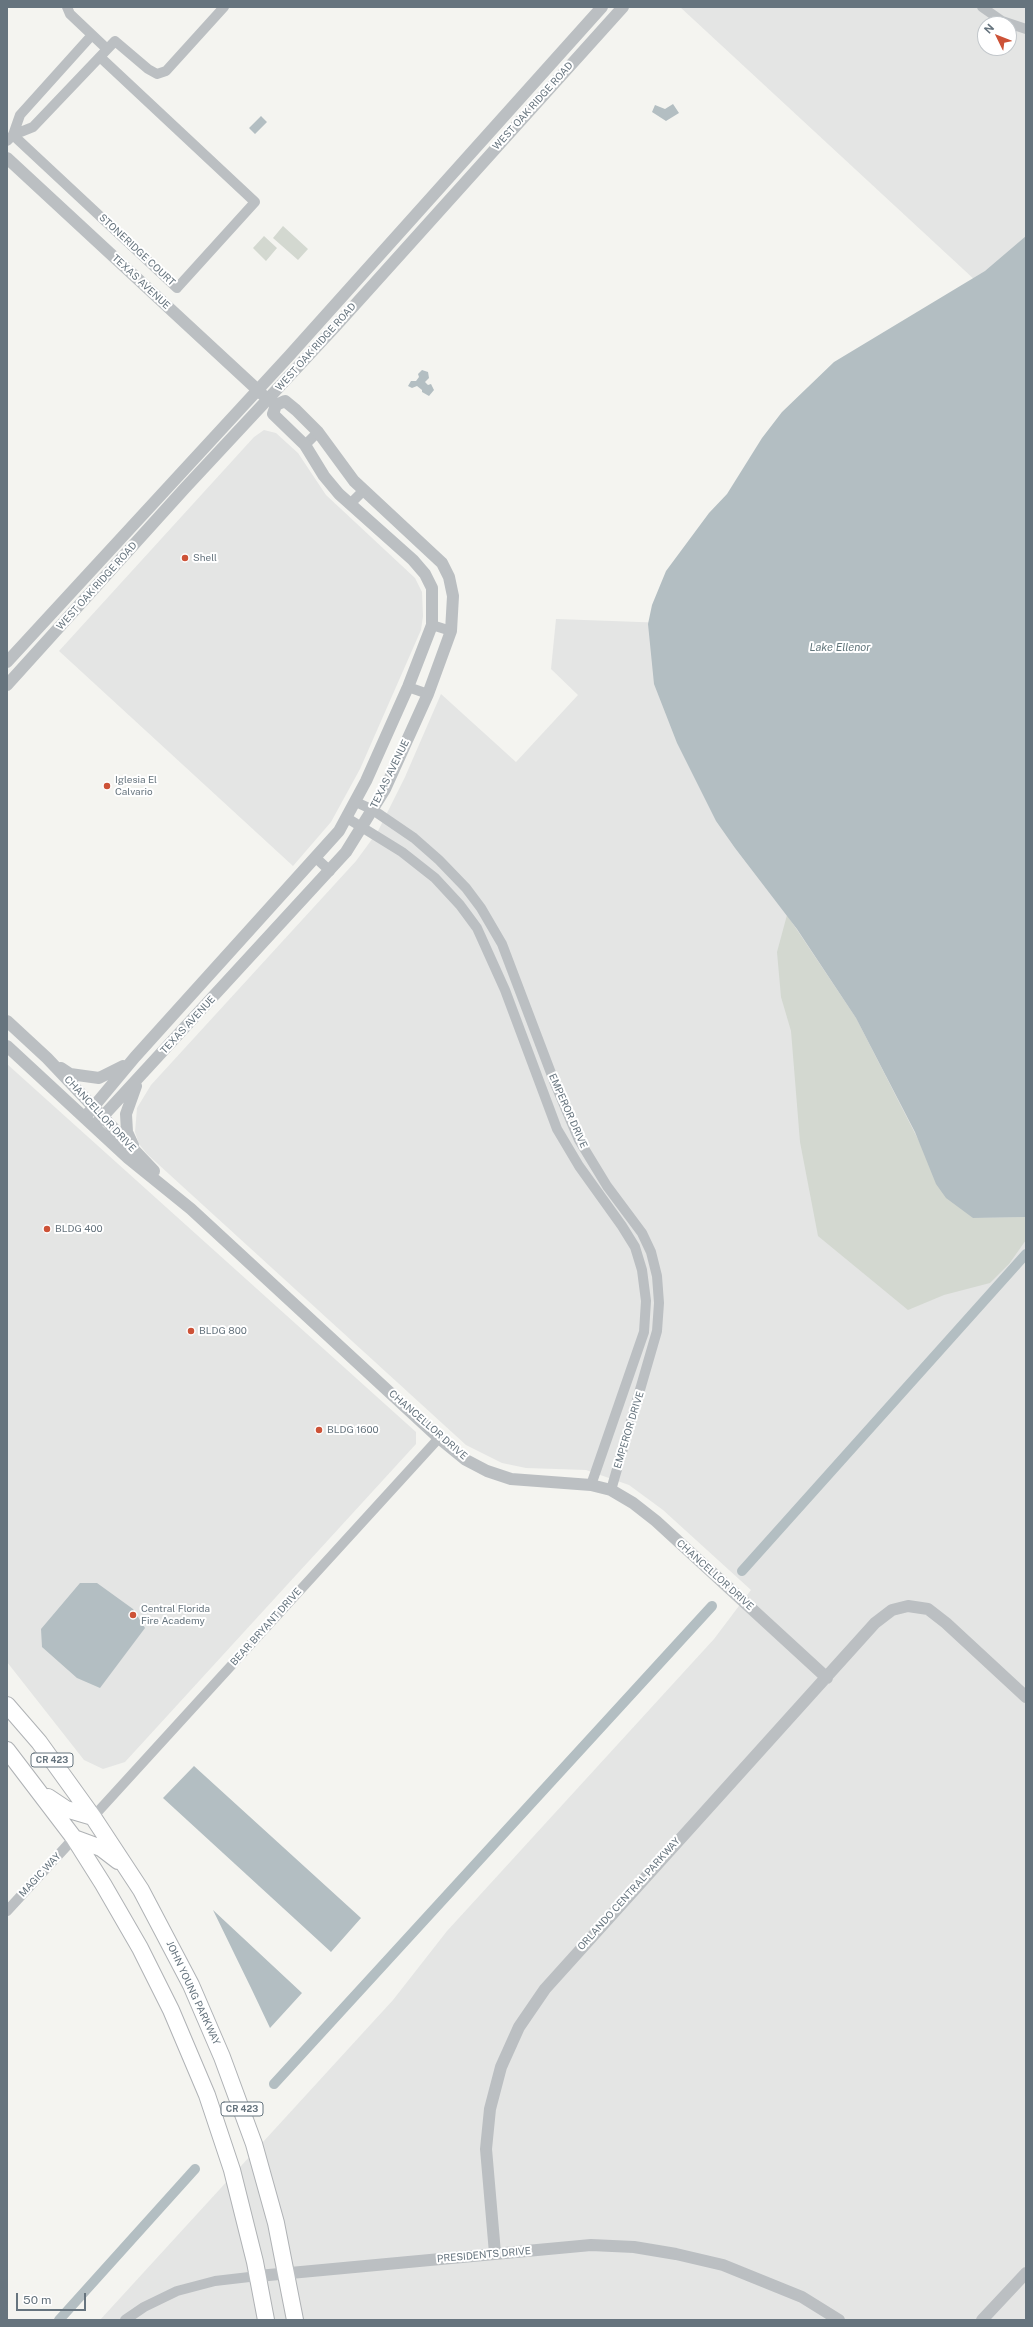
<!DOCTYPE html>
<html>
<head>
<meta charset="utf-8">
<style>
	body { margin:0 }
	#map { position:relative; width:1033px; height:2327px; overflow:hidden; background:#f4f4f0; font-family:"Public Sans",sans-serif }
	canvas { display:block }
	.frame { position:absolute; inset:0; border:8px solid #66747e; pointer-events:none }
	.north { position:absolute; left:977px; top:16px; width:40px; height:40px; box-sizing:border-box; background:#fff; border:1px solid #c2c7cb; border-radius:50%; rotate:313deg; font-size:11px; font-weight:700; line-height:16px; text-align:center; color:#66747e }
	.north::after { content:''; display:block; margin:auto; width:14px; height:18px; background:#cd5237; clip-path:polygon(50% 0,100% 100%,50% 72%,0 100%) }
	.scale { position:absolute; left:16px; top:2293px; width:70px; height:18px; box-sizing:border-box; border:2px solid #66747e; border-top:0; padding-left:5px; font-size:12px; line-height:14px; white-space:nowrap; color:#66747e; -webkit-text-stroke:3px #fff; paint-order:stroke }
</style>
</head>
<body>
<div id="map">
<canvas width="1033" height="2327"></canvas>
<div class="frame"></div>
<div class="north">N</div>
<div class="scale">50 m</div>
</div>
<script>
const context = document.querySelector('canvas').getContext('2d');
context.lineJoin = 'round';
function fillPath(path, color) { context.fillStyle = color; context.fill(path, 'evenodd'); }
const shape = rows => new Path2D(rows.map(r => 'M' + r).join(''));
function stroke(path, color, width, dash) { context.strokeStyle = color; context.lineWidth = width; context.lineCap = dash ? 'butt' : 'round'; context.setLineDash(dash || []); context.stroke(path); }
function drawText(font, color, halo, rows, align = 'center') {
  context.font = font + ' "Public Sans",sans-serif'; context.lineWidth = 4; context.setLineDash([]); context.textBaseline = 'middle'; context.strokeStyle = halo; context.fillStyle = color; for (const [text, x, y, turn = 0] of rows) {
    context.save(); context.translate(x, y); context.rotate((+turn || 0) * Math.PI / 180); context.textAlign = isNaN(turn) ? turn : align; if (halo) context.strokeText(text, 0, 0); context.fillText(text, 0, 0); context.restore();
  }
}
fillPath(shape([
	[680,7,1026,7,1026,271,990,294],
	[985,24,1009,24,1009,48,985,48],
	[264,430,276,433,298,453,326,495,415,578,422,592,423,616,421,630,360,769,331,822,293,866,59,651,254,437],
	[556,619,695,624,1026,1183,1026,2320,100,2320,393,2000,447,1931,714,1639,751,1590,663,1510,629,1485,586,1470,526,1468,502,1463,466,1445,147,1154,139,1144,135,1132,137,1108,151,1085,356,861,378,831,405,777,441,694,516,762,578,695,551,669],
	[7,1064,416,1432,416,1444,125,1762,103,1769,84,1760,7,1662]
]), '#e4e5e4');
fillPath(shape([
	[283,226,308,249,298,260,273,238],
	[264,236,277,248,266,261,253,248],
	[787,915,856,1018,925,1153,973,1218,1026,1217,1026,1240,1009,1264,990,1283,944,1295,908,1310,818,1236,800,1142,791,1031,781,997,777,952]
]), '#d3d8d0');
fillPath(shape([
	[673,104,679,113,666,121,652,112,655,105,665,109],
	[261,116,267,122,255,134,249,128],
	[1026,236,1026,1217,973,1218,946,1198,936,1184,915,1132,856,1018,797,929,735,848,716,821,677,743,654,684,648,624,652,605,666,571,709,513,727,494,762,438,782,412,834,362,985,271],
	[422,370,428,372,429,378,425,382,428,385,431,384,434,390,429,396,422,392,422,390,417,386,412,388,408,386,411,381,416,381,419,377,418,374],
	[80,1583,97,1583,133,1609,145,1628,100,1688,77,1678,42,1647,41,1629],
	[194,1766,361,1918,331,1952,163,1798],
	[213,1910,302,1993,270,2028,252,1990]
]), '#b3bec2');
stroke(shape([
	[742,1571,1026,1254],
	[274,2084,712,1606],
	[59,2320,195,2169]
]), '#b3bec2', 10);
const trunk = shape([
	[7,1705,39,1742,93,1817,141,1890,191,1985,222,2057,254,2144,276,2223,295,2320],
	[7,1750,74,1838,103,1884,140,1948,171,2010,207,2095,232,2170,255,2262,266,2320],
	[48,1797,66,1809,93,1817],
	[74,1838,101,1848,118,1861]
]);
stroke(trunk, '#afb2b5', 18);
stroke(shape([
	[67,7,70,14,107,49],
	[982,7,1002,21,1026,29],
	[13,135,177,288,255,202,100,57],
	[13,135,20,115,92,35],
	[7,141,13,135,33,127,115,41,148,69,157,74,166,71,224,7],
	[305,445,318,432],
	[350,504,364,490],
	[432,625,451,631],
	[408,687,428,694],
	[356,802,373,810,414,838,439,860,466,888,481,908,502,944,554,1081,579,1140,607,1186,642,1233,651,1252,657,1276,659,1303,657,1331,611,1490],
	[347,818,402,852,435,878,460,905,477,928,505,990,557,1129,579,1166,622,1226,635,1247,642,1270,646,1301,644,1332,591,1485],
	[316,858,330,871],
	[93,1817,439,1438],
	[7,1911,74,1838],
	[125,2320,144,2307,177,2291,215,2281,258,2276]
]), '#bbbfc2', 10);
stroke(shape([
	[7,158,262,394],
	[7,662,289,356,602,7],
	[7,685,185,488,335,327,623,7],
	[7,1021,47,1058,154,1171],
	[7,1046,128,1158,191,1209,439,1438,466,1460,487,1471,511,1479,591,1485,611,1490,633,1503,656,1521,827,1678],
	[61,1068,70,1074,99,1078,123,1066],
	[85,1117,135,1057,339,831,366,781,408,687,432,625,432,588,425,574,413,560,339,494,324,476,305,445,273,414,276,405],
	[94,1126,346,852,385,789,428,694,451,631,453,596,449,577,442,563,354,481,318,432,296,410,285,401,276,405],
	[133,1145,127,1132,126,1114,136,1086],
	[495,2253,486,2149,490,2109,501,2067,519,2027,545,1989,875,1623,892,1610,908,1606,928,1609,946,1623,1026,1697],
	[258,2276,591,2245,634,2247,676,2254,723,2265,802,2297,839,2320],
	[982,2320,1026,2273]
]), '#bbbfc2', 12);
stroke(trunk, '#fff', 16);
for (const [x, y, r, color] of [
	[185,558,4,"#cd5237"],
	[107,786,4,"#cd5237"],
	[47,1229,4,"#cd5237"],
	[191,1331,4,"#cd5237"],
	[319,1430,4,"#cd5237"],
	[133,1615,4,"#cd5237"]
]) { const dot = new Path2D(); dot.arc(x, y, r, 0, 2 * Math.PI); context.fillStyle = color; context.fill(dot); stroke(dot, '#fff', 1.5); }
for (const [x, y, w] of [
	[52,1760,42],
	[242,2109,42]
]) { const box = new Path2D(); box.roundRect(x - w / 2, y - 7, w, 14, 3); context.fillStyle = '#fff'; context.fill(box); stroke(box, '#66747e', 1); }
drawText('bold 9px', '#66747e', null, [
	["CR 423",52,1760],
	["CR 423",242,2109]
]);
drawText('10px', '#66747e', '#fff', [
	["WEST OAK RIDGE ROAD",533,106,-48],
	["STONERIDGE COURT",137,250,43],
	["TEXAS AVENUE",141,282,43],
	["WEST OAK RIDGE ROAD",316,347,-48],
	["WEST OAK RIDGE ROAD",97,586,-48],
	["TEXAS AVENUE",390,774,-64],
	["TEXAS AVENUE",188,1025,-47],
	["EMPEROR DRIVE",568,1111,66],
	["CHANCELLOR DRIVE",100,1114,47],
	["CHANCELLOR DRIVE",428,1425,41],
	["EMPEROR DRIVE",629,1430,-73],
	["CHANCELLOR DRIVE",715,1575,42],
	["BEAR BRYANT DRIVE",266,1627,-48],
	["MAGIC WAY",40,1875,-47],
	["ORLANDO CENTRAL PARKWAY",629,1894,-48],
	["JOHN YOUNG PARKWAY",193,1993,65],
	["PRESIDENTS DRIVE",484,2255,-5]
]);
drawText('10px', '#66747e', '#fff', [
	["Shell",193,558],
	["Iglesia El",115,780],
	["Calvario",115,792],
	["BLDG 400",55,1229],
	["BLDG 800",199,1331],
	["BLDG 1600",327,1430],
	["Central Florida",141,1609],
	["Fire Academy",141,1621]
], 'left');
drawText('italic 11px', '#62767b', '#fff', [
	["Lake Ellenor",840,648]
]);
</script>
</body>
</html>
